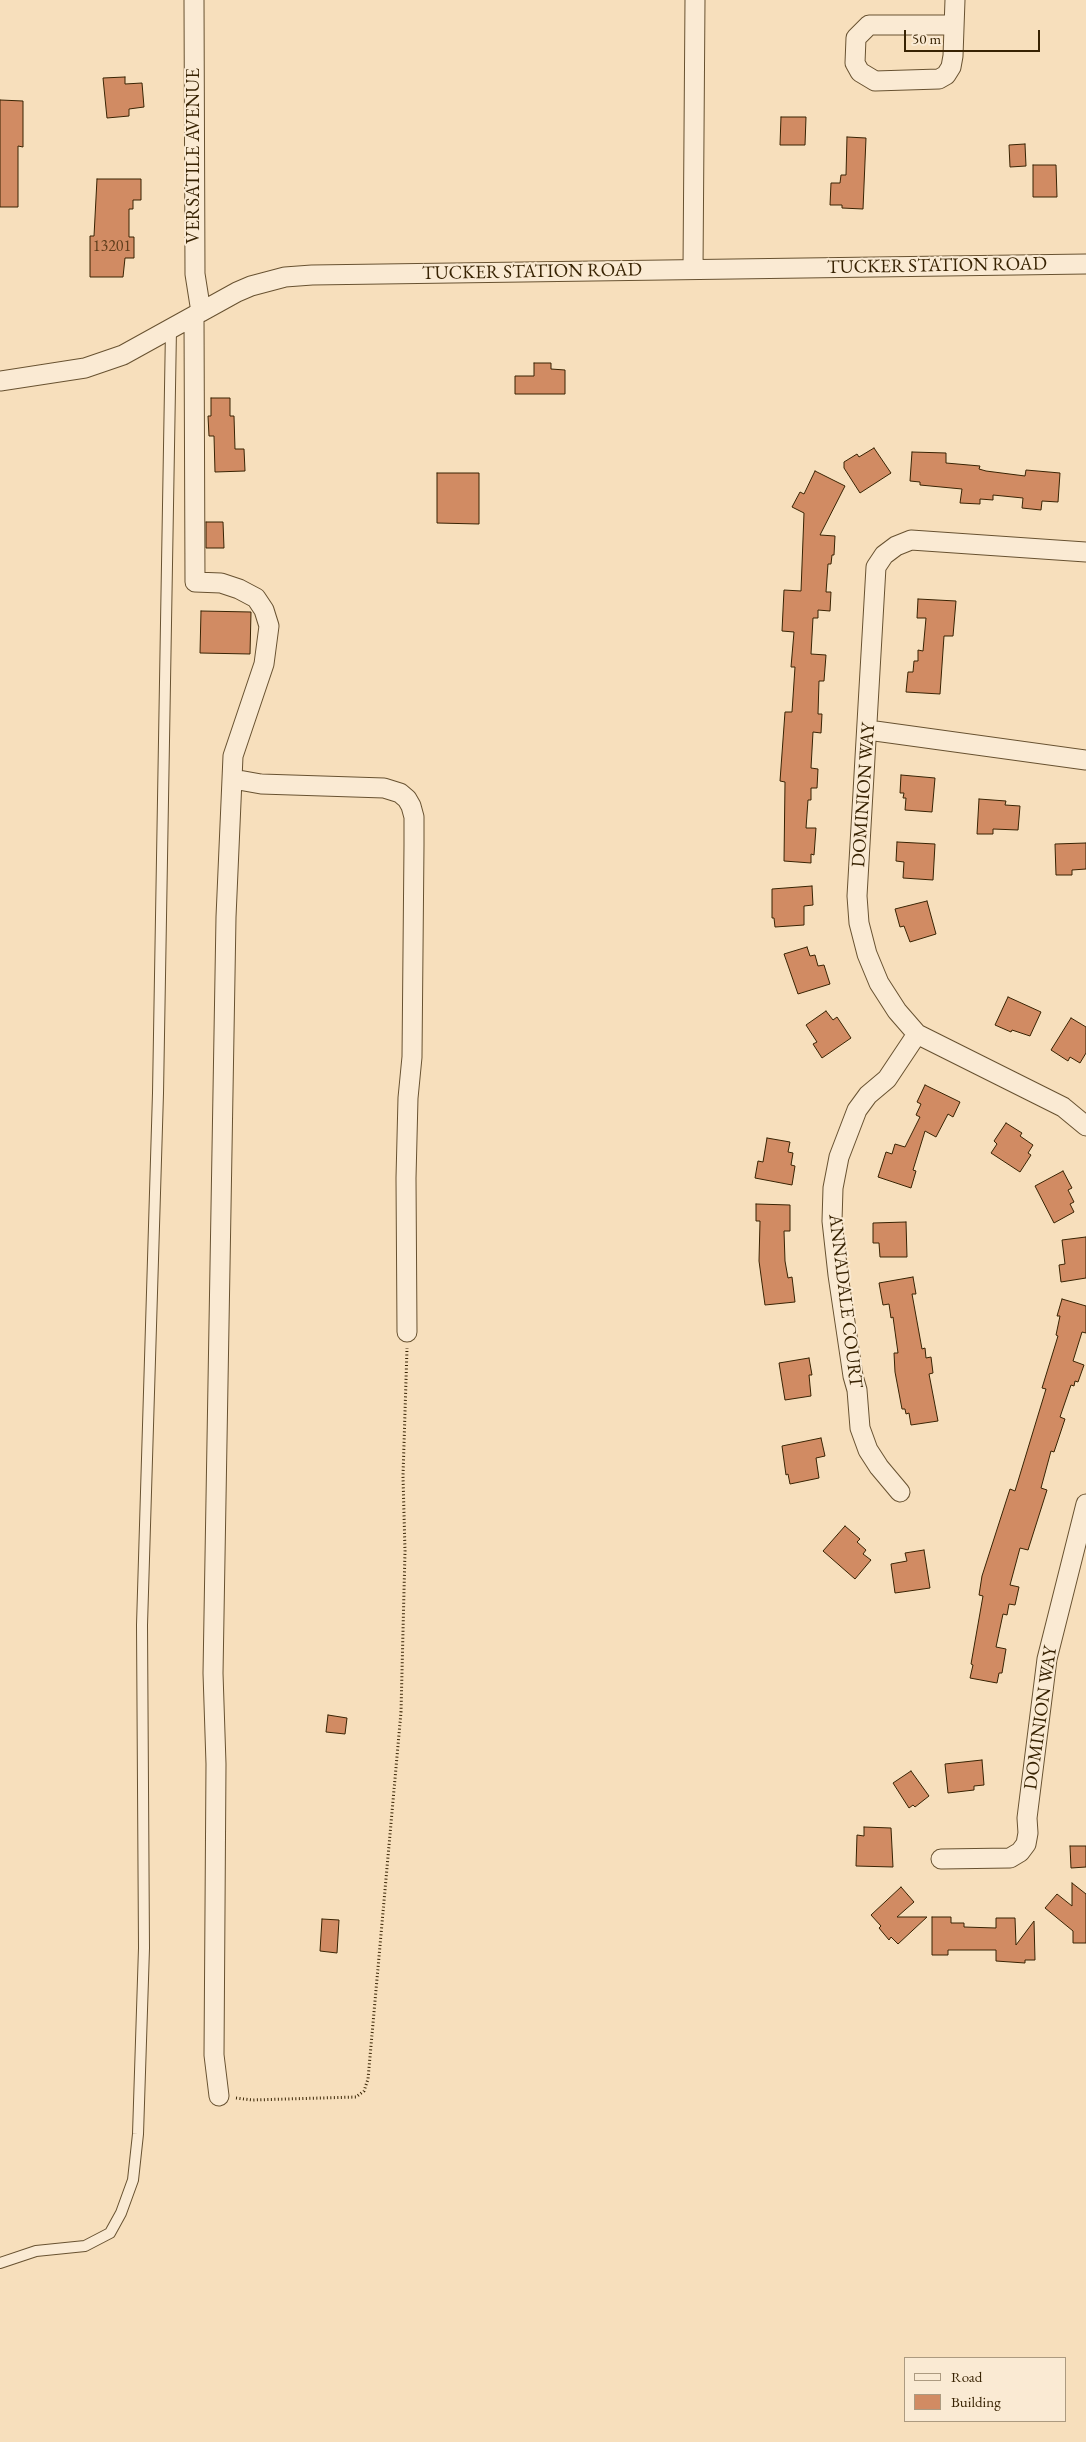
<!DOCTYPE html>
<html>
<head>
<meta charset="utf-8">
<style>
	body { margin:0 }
	#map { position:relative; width:1086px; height:2442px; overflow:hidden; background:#f7dfbc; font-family:"EB Garamond",serif }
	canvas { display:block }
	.legend { position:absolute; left:904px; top:2357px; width:162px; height:65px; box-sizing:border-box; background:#faead3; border:1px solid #ac9a80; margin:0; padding:6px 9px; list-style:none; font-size:15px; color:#382303 }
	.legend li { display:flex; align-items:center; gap:10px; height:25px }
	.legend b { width:25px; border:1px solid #ac9a80 }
	.scale { position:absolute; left:904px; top:30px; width:136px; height:22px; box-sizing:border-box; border:2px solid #382303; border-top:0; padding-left:6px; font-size:15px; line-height:18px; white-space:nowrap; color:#382303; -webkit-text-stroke:4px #faead3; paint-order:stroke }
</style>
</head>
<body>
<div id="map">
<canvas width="1086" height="2442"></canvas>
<ul class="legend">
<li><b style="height:6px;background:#faead3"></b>Road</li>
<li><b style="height:14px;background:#d18b63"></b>Building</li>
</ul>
<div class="scale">50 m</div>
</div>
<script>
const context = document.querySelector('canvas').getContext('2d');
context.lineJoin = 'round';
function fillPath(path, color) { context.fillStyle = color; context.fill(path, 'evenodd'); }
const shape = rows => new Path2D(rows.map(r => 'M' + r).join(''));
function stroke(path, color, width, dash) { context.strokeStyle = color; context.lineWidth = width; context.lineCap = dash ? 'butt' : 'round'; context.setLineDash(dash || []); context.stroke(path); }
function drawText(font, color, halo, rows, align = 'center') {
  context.font = font + ' "EB Garamond",serif'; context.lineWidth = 4; context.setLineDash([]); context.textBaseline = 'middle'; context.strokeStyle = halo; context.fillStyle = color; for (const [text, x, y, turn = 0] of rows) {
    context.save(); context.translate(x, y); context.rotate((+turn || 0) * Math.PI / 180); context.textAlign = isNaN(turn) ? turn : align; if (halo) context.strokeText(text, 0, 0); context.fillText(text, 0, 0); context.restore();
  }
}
const building = shape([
	[125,77,125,84,142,83,144,107,129,109,129,116,107,118,103,78,125,77],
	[0,100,23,101,23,147,18,146,18,207,0,207,0,100],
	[781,117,806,117,805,145,780,145,781,117],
	[847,137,866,138,863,209,842,208,842,205,830,205,831,183,840,183,841,175,846,175,847,137],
	[1025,144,1026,166,1010,167,1009,145,1025,144],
	[1033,165,1056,165,1057,197,1033,197,1033,165],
	[97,179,141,179,141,200,133,200,133,209,129,209,129,237,134,237,134,258,125,258,123,277,90,277,90,236,94,236,97,179],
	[534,363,551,363,551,369,565,370,565,394,515,394,515,376,534,376,534,363],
	[211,398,230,398,230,416,234,416,235,449,244,449,245,471,215,472,214,436,209,436,208,416,211,416,211,398],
	[874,448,891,473,860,493,844,468,844,462,857,454,859,457,874,448],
	[912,452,946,453,946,463,980,466,979,469,986,471,1025,476,1026,470,1060,473,1058,502,1042,501,1041,510,1022,508,1023,498,993,495,993,500,980,499,980,504,960,503,962,489,920,485,920,482,910,481,912,452],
	[815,471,845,486,820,535,835,536,834,555,832,555,831,564,828,564,826,592,831,592,830,611,818,610,818,618,813,618,811,654,826,655,824,681,819,681,818,714,822,714,821,733,813,732,811,768,818,769,817,788,811,788,811,800,808,800,806,828,816,828,814,855,811,854,811,863,784,861,785,782,780,781,785,712,792,712,795,667,791,667,794,632,782,631,784,590,801,591,804,513,792,507,800,492,804,494,815,471],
	[437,473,479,473,479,524,437,523,437,473],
	[206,522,223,522,224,548,206,548,206,522],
	[918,599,956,601,953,636,944,636,940,694,906,692,908,672,913,672,914,661,918,661,918,650,923,651,926,618,917,618,918,599],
	[201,611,251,612,250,654,200,653,201,611],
	[901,775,935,778,932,812,905,810,906,798,903,798,904,793,900,793,901,775],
	[979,799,1006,801,1005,805,1020,806,1018,830,993,829,993,834,977,834,979,799],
	[897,842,935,844,933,880,903,878,904,862,896,861,897,842],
	[1086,843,1086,869,1072,870,1072,875,1056,875,1055,844,1086,843],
	[812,886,813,905,804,906,804,925,775,927,774,918,772,918,772,889,812,886],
	[927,901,936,934,910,942,904,926,900,927,895,909,927,901],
	[807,947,810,956,815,955,818,966,824,965,830,984,798,994,784,954,807,947],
	[1008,997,1041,1012,1030,1036,1012,1030,1011,1032,995,1025,1008,997],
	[826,1011,833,1020,837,1017,851,1038,822,1058,813,1044,817,1042,806,1025,826,1011],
	[1071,1018,1086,1027,1086,1053,1080,1063,1070,1057,1068,1061,1051,1050,1071,1018],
	[925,1085,960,1102,953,1117,948,1114,936,1137,925,1131,913,1170,916,1171,911,1188,878,1177,886,1152,892,1154,895,1144,905,1147,920,1117,916,1115,921,1104,917,1102,925,1085],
	[1006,1123,1022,1133,1020,1136,1033,1145,1028,1153,1031,1155,1020,1172,991,1153,997,1144,994,1141,1006,1123],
	[767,1138,790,1142,788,1152,793,1153,791,1165,795,1166,792,1185,755,1178,758,1161,763,1162,767,1138],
	[1063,1171,1072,1188,1068,1190,1074,1202,1070,1204,1074,1212,1054,1223,1035,1186,1063,1171],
	[756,1204,790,1205,790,1231,784,1231,785,1261,788,1278,792,1277,795,1302,765,1305,759,1261,760,1221,756,1221,756,1204],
	[906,1222,907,1257,880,1257,879,1243,873,1243,873,1223,906,1222],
	[1086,1237,1086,1278,1061,1282,1059,1265,1065,1264,1062,1240,1086,1237],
	[913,1277,916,1294,912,1294,922,1349,925,1348,926,1358,931,1357,933,1373,929,1374,938,1421,911,1425,909,1413,906,1414,905,1409,902,1409,895,1372,894,1353,898,1353,893,1317,891,1318,889,1304,883,1305,879,1283,913,1277],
	[1062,1299,1086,1306,1086,1333,1082,1332,1073,1361,1084,1365,1078,1382,1075,1381,1074,1386,1071,1385,1060,1417,1065,1419,1054,1452,1051,1451,1041,1488,1047,1490,1028,1550,1020,1548,1010,1585,1019,1587,1015,1605,1009,1604,1007,1615,1003,1614,996,1647,1006,1649,1002,1673,999,1673,997,1683,970,1678,973,1665,971,1664,983,1596,979,1595,982,1576,1010,1489,1015,1491,1046,1389,1042,1388,1058,1336,1056,1335,1060,1316,1057,1316,1062,1299],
	[809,1358,812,1375,809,1375,811,1396,785,1400,779,1363,809,1358],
	[821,1438,825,1456,816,1458,819,1478,790,1484,788,1474,786,1475,782,1446,821,1438],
	[845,1526,860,1539,857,1542,866,1550,863,1554,871,1560,855,1579,823,1551,845,1526],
	[924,1550,930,1588,895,1593,891,1564,907,1561,905,1553,924,1550],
	[328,1715,347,1718,345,1734,326,1732,328,1715],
	[982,1760,984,1785,974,1786,974,1790,948,1793,945,1764,982,1760],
	[911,1771,929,1796,915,1807,913,1805,909,1808,893,1783,911,1771],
	[864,1827,891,1828,893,1867,856,1866,857,1835,864,1836,864,1827],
	[1070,1846,1086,1846,1086,1867,1071,1868,1070,1846],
	[1072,1883,1086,1894,1086,1943,1073,1943,1073,1931,1045,1908,1057,1894,1072,1906,1072,1883],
	[901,1887,914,1902,897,1917,927,1917,898,1944,891,1937,889,1940,879,1928,881,1926,871,1915,901,1887],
	[932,1917,951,1917,951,1923,964,1923,964,1927,996,1928,996,1918,1015,1918,1016,1945,1034,1921,1035,1960,1025,1960,1025,1963,996,1961,996,1950,948,1950,948,1955,932,1955,932,1917],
	[322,1919,339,1920,337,1953,320,1951,322,1919]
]);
fillPath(building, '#d18b63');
stroke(building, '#382303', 1);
const lane = shape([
	[0,2263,36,2251,85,2246,110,2233,121,2213,133,2180,138,2134,144,1948,142,1625,158,1093,171,329]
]);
const street = shape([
	[194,0,195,274,201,312],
	[954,25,869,25,856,38,855,63,860,72,875,81,939,79,946,75,951,67,953,56,955,0],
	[693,269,695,0],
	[194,316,195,582,221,583,239,589,256,598,264,610,269,626,264,664,233,756,226,917,213,1673,216,1764,214,2055,219,2096],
	[0,381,85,368,123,355,237,292,251,286,285,277,312,275,1086,264],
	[1086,552,911,540,896,546,884,555,876,567,857,896,859,923,867,954,879,983,897,1011,917,1034,1063,1107,1086,1126],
	[868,730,1086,760],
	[233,779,261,784,384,788,400,793,407,799,411,806,414,817,414,845,412,1057,408,1098,406,1178,407,1332],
	[900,1492,879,1467,868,1450,860,1428,857,1390,853,1376,838,1275,832,1221,833,1188,839,1157,857,1110,868,1095,887,1079,917,1034],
	[941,1859,1010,1858,1020,1852,1026,1844,1028,1833,1027,1818,1047,1659,1086,1504]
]);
stroke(lane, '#685231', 12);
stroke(street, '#685231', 21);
stroke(shape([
	[236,2098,252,2100,356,2097,364,2091,368,2079,401,1712,405,1551,403,1476,407,1348]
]), '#382303', 3, [1, 2.5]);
stroke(lane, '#faead3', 10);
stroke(street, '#faead3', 19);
drawText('16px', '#5e3d1b', null, [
	["13201",112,247]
]);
drawText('19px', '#382303', '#faead3', [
	["VERSATILE AVENUE",194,156,-90],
	["TUCKER STATION ROAD",937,266,-1],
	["TUCKER STATION ROAD",532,272,-1],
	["DOMINION WAY",864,795,-86],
	["ANNADALE COURT",845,1301,83],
	["DOMINION WAY",1041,1718,-82]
]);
</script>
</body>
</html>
